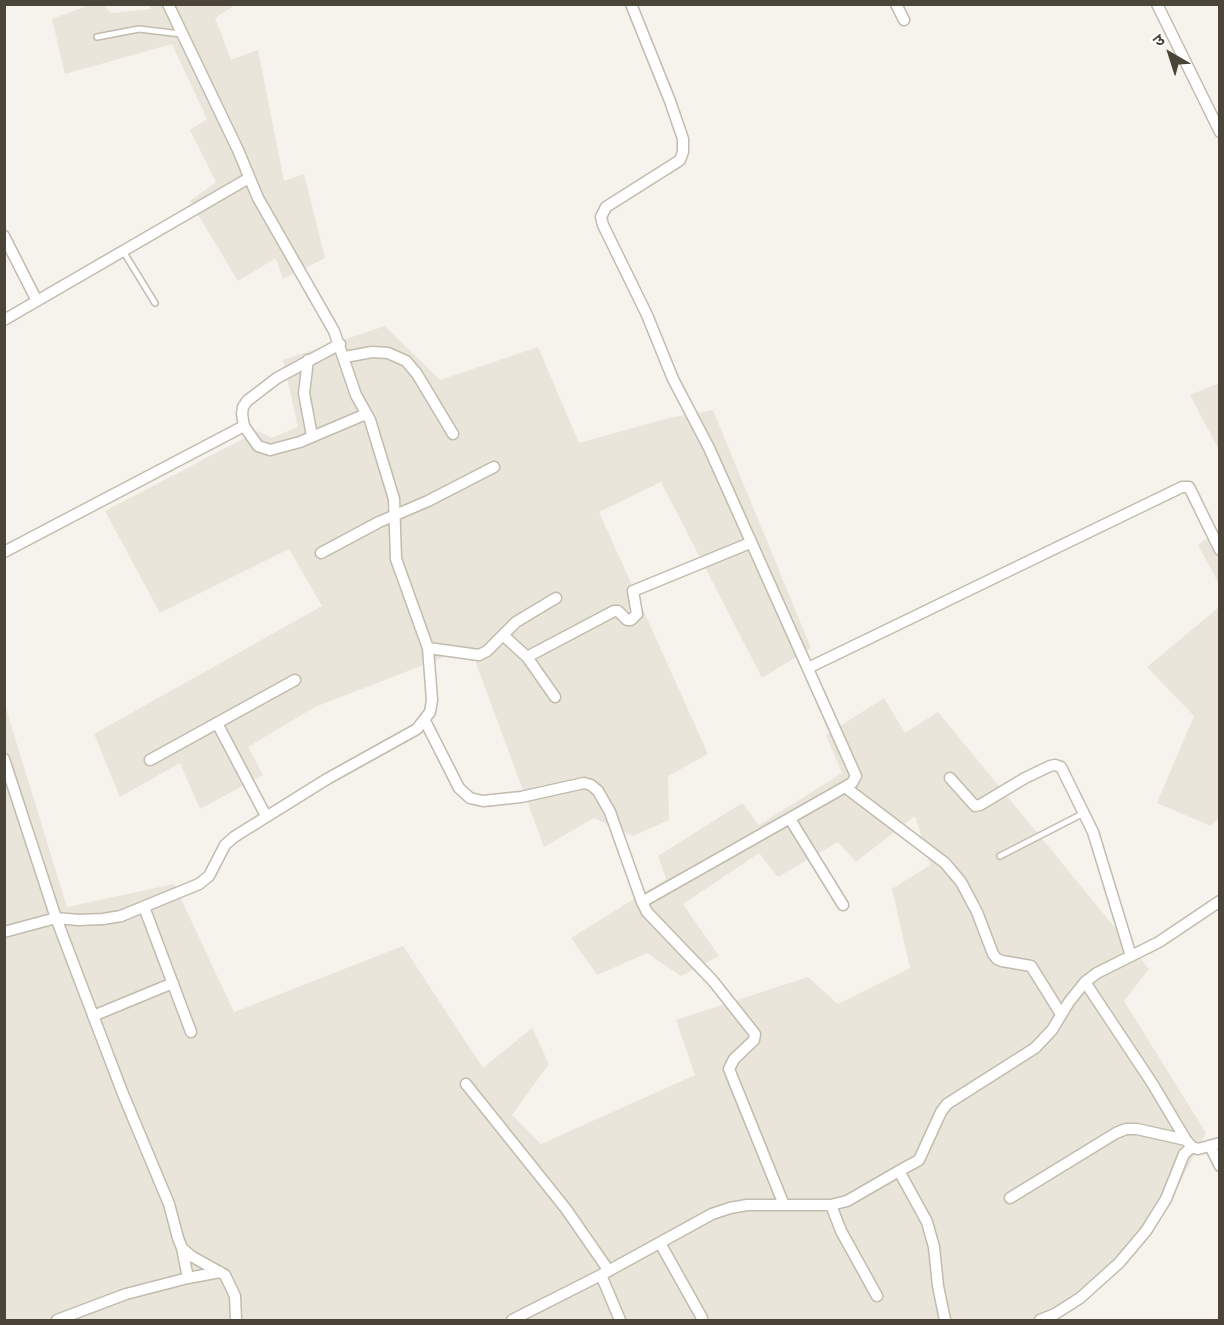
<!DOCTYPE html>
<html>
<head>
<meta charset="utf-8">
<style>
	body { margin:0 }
	#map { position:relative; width:1224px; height:1325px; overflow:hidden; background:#f6f3ec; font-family:Mulish,"Noto Sans Devanagari",sans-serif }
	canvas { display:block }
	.frame { position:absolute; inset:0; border:6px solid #4b4439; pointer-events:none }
	.north { position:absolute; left:1140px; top:24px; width:60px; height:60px; -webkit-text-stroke:4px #fff; paint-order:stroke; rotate:321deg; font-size:16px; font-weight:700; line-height:24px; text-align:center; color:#4b4439 }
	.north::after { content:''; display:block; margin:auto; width:21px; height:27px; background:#4b4439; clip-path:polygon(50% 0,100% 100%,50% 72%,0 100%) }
</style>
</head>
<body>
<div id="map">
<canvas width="1224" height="1325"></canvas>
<div class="frame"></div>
<div class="north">उ</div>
</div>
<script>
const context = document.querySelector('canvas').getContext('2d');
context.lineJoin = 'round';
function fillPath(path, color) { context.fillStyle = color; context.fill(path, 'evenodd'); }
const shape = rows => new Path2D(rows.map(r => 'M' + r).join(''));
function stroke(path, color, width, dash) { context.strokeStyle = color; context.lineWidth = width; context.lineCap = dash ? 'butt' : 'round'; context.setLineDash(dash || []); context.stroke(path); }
fillPath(shape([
	[89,5,103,5,111,13,151,9,149,5,235,5,215,18,231,60,258,50,284,181,304,174,325,258,283,279,276,258,238,281,190,201,216,182,190,130,207,119,172,44,65,74,52,19],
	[385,326,440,380,538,347,579,443,669,418,713,410,811,648,762,678,661,482,599,512,708,754,668,776,669,820,633,836,594,818,544,847,470,647,315,707,248,747,263,775,200,809,180,763,120,797,94,734,322,606,289,549,160,613,105,511,258,431,272,438,298,427,283,360],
	[1219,383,1219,450,1190,395],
	[1219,529,1219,584,1198,545],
	[1219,607,1220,816,1211,826,1157,803,1194,716,1147,667],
	[884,698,905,733,938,712,1149,969,1124,1001,1206,1133,1159,1222,1051,1320,5,1320,4,702,67,907,174,884,234,1012,403,946,483,1068,532,1028,549,1064,512,1115,541,1144,695,1075,676,1020,808,977,838,1004,910,968,892,889,930,865,915,816,856,862,838,842,778,877,759,853,683,904,719,956,681,976,647,953,597,975,571,938,666,879,658,856,742,803,759,825,842,773,826,735]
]), '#eae5da');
const lane = shape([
	[97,37,139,29,181,34],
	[123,251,155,303],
	[1000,856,1084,813]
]);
const street = shape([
	[631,4,670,101,683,139,683,152,680,160,674,164,606,207,601,217,603,225,647,315,673,379,709,448,856,776,852,783,642,902],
	[896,4,904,20],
	[1157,4,1220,132],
	[4,236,37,301],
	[4,320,249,178],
	[340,344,277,378,247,401,243,407,242,414,244,426,258,446,270,450,300,442,366,414],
	[345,357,372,352,388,353,406,361,417,374,453,434],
	[308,360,304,393,312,436],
	[4,552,244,426],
	[321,553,379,522,428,501,494,467],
	[503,635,527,657,555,697],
	[428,648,479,655,487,651,516,622,556,598],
	[527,657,614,611,618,611,627,620,631,620,637,614,633,591,750,543],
	[808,668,1182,487,1189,487,1191,491,1220,550],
	[425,721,459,788,470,798,483,801,521,797,584,783,591,785,598,791,610,812,642,902,647,912,713,981,755,1034,754,1040,734,1059,729,1069,784,1205],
	[217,723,266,816],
	[4,759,56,918,123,1094,169,1204,178,1238,182,1248,191,1256,225,1275,235,1296,236,1320],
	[150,760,295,680],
	[950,778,975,806,980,805,1025,778,1050,766,1055,765,1061,767,1093,832,1131,956],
	[845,787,945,863,961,882,977,912,993,954,997,959,1002,961,1031,966,1061,1014],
	[790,819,843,905],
	[144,907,191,1032],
	[4,932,56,918,79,920,103,919,121,916,199,884,209,876,225,845,234,837,327,779,417,729,430,712,432,700,428,648,396,559,394,499,370,420,356,395,334,331,258,198,238,150,168,4],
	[1085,982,1152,1083,1186,1140,1192,1147,1198,1149,1220,1143],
	[93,1016,173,983],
	[466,1084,566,1209,609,1271],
	[1210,1146,1220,1166],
	[899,1171,927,1222,934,1247,938,1286,945,1320],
	[1010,1198,1116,1133,1126,1129,1137,1129,1186,1140],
	[831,1205,841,1231,877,1296],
	[660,1243,702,1318],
	[182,1248,188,1278,220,1272],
	[601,1275,620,1320],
	[57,1320,126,1294,188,1278],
	[512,1320,601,1275,712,1214,730,1208,747,1205,831,1205,847,1201,899,1171,919,1160,941,1112,947,1104,1035,1048,1052,1030,1069,1002,1085,982,1097,973,1159,942,1220,901],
	[1040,1320,1055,1314,1080,1298,1119,1263,1146,1231,1166,1199,1184,1154,1192,1147]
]);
stroke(lane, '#c2bbae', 8);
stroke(street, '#c2bbae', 13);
stroke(lane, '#fff', 5);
stroke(street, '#fff', 10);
</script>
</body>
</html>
